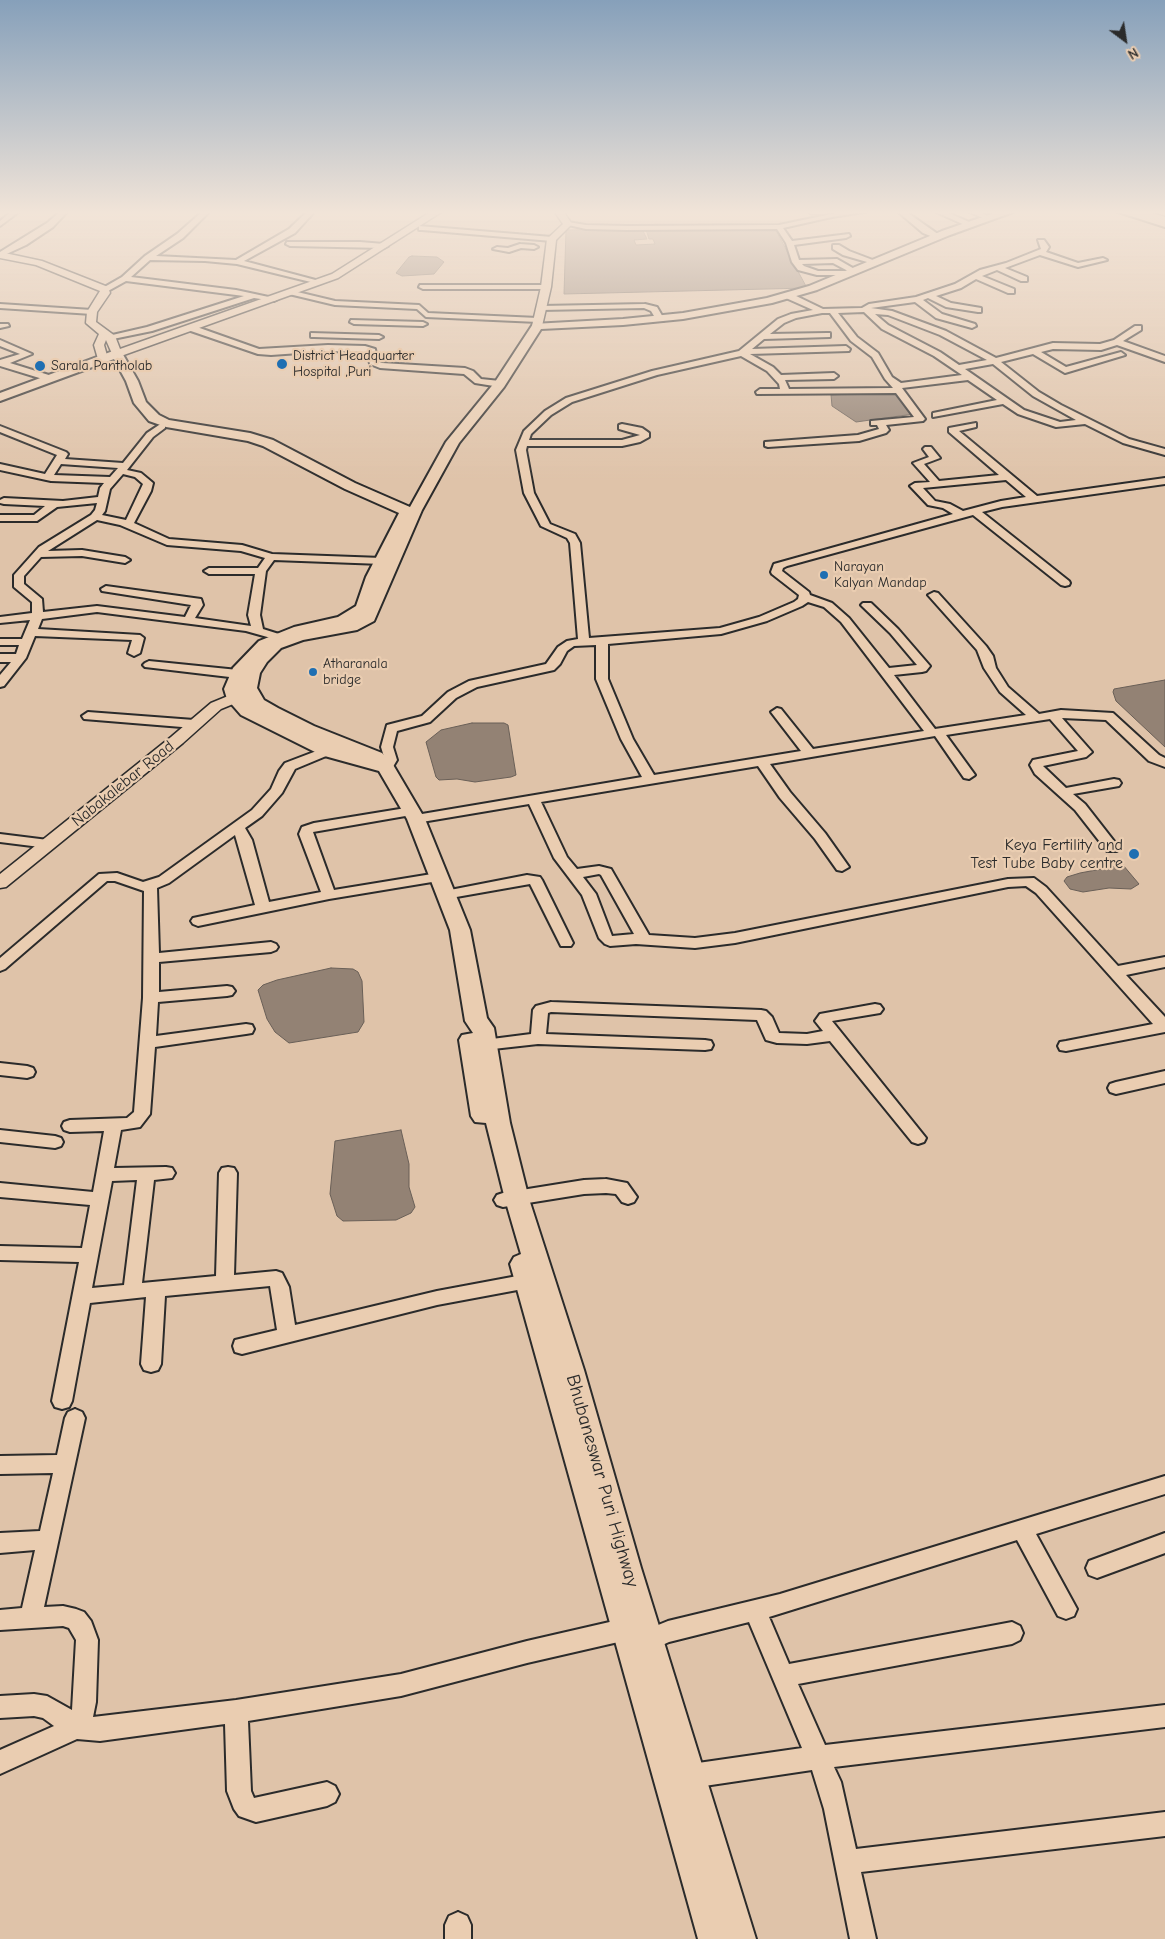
<!DOCTYPE html>
<html>
<head>
<meta charset="utf-8">
<style>
	body { margin:0 }
	#map { position:relative; width:1165px; height:1939px; overflow:hidden; background:#dfc3a9; font-family:"Comic Neue",sans-serif }
	canvas { display:block }
	.north { position:absolute; left:1100px; top:15px; width:50px; height:50px; -webkit-text-stroke:4px #eacdb1; paint-order:stroke; rotate:149deg; font-size:14px; font-weight:700; line-height:20px; text-align:center; color:#2b2b2b }
	.north::after { content:''; display:block; margin:auto; width:18px; height:22px; background:#2b2b2b; clip-path:polygon(50% 0,100% 100%,50% 72%,0 100%) }
</style>
</head>
<body>
<div id="map">
<canvas width="1165" height="1939"></canvas>
<div class="north">N</div>
</div>
<script>
const context = document.querySelector('canvas').getContext('2d');
context.lineJoin = 'round';
function fillPath(path, color) { context.fillStyle = color; context.fill(path, 'evenodd'); }
const shape = rows => new Path2D(rows.map(r => 'M' + r).join(''));
function stroke(path, color, width, dash) { context.strokeStyle = color; context.lineWidth = width; context.lineCap = dash ? 'butt' : 'round'; context.setLineDash(dash || []); context.stroke(path); }
function drawText(font, color, halo, rows, align = 'center') {
  context.font = font + ' "Comic Neue",sans-serif'; context.lineWidth = 4.5; context.setLineDash([]); context.textBaseline = 'middle'; context.strokeStyle = halo; context.fillStyle = color; for (const [text, x, y, turn = 0] of rows) {
    context.save(); context.translate(x, y); context.rotate((+turn || 0) * Math.PI / 180); context.textAlign = isNaN(turn) ? turn : align; if (halo) context.strokeText(text, 0, 0); context.fillText(text, 0, 0); context.restore();
  }
}
const water = shape([
	[642,229,647,239,634,240,636,245,655,244,653,239,649,239,646,229,775,229,807,288,564,294,566,230,642,229],
	[412,256,437,257,444,262,434,274,402,276,396,273,409,257,412,256],
	[905,391,921,413,856,422,832,406,831,395,905,391],
	[1165,680,1165,747,1116,701,1113,692,1114,689,1165,680],
	[472,723,504,723,508,725,516,775,511,777,475,782,457,779,439,780,436,777,426,742,441,730,472,723],
	[1123,865,1139,884,1131,889,1109,888,1083,892,1070,889,1064,881,1067,877,1080,873,1123,865],
	[331,968,353,969,358,972,362,981,364,1022,358,1032,289,1043,275,1032,267,1019,258,990,263,985,277,980,331,968],
	[401,1130,409,1164,409,1187,415,1207,411,1213,396,1220,343,1221,337,1216,330,1194,335,1141,401,1130]
]);
fillPath(water, '#938274');
stroke(water, '#695f57', 1);
const minor = shape([
	[12,211,20,211,0,226,0,221,12,211],
	[61,211,68,211,53,227,26,245,0,257,0,252,47,223,61,211],
	[203,211,210,211,183,238,156,256,236,260,289,229,308,211,315,211,295,233,244,261,323,282,319,284,237,264,205,261,150,260,131,277,236,290,278,299,274,301,254,298,152,331,108,340,108,336,147,327,244,296,126,281,108,291,101,289,122,277,145,256,177,234,203,211],
	[846,211,870,211,832,217,783,228,792,241,849,234,850,236,846,238,794,245,799,260,837,259,858,271,849,275,817,275,798,270,792,262,786,243,777,229,627,230,586,229,564,224,568,222,586,225,627,226,779,225,846,211],
	[833,263,848,271,818,271,804,266,802,264,833,263],
	[897,211,905,211,942,237,938,239,923,233,897,211],
	[934,211,944,211,976,225,969,227,934,211],
	[967,211,977,211,994,219,988,220,967,211],
	[419,226,552,237,556,239,552,241,422,230,419,230,419,226],
	[1038,240,1044,240,1049,247,1046,252,1078,263,1103,258,1107,260,1078,267,1040,255,1005,268,1027,277,1027,281,1021,281,997,270,982,276,1014,289,1014,293,1008,293,976,279,961,288,936,296,951,303,981,308,981,312,978,312,946,307,928,298,923,300,942,314,975,324,976,326,972,328,936,318,915,302,871,308,892,311,946,331,996,358,1053,343,1100,344,1114,340,1135,326,1141,326,1141,330,1123,341,1165,356,1165,362,1117,345,1101,350,1053,349,1041,352,1066,367,1121,352,1125,355,1065,373,1033,354,1001,362,1039,392,1061,405,1129,439,1165,449,1165,455,1123,443,1085,424,1056,427,1018,414,1003,404,933,417,933,413,997,400,968,380,902,388,925,419,923,421,886,425,889,430,886,433,859,441,768,447,765,446,765,442,858,435,879,429,877,425,871,425,871,421,914,417,896,393,757,394,756,392,760,389,780,389,779,384,767,371,741,356,657,375,572,402,551,415,531,434,529,440,622,440,640,435,619,429,619,425,622,424,642,428,649,433,649,437,640,442,622,446,527,446,526,450,534,493,550,524,575,534,580,543,589,638,720,628,759,617,794,602,798,599,799,595,772,574,771,572,774,564,953,514,943,508,928,505,910,486,915,483,930,482,913,463,929,457,923,449,925,447,931,447,940,458,924,464,939,481,999,475,949,432,949,428,976,423,976,427,959,431,1037,496,1165,478,1165,484,1002,507,982,512,1069,581,1070,583,1069,585,1065,586,1061,585,973,515,787,566,783,568,782,571,809,592,810,595,832,603,849,618,889,668,917,665,890,633,863,607,861,605,863,603,871,603,898,629,930,666,926,671,922,672,894,675,935,729,1026,715,1000,692,984,668,977,650,928,595,934,592,938,593,986,646,993,656,996,668,1008,687,1039,714,1061,710,1113,713,1159,755,1165,758,1165,767,1149,761,1106,720,1062,718,1092,752,1086,757,1043,766,1066,788,1114,779,1119,780,1121,783,1119,786,1073,794,1085,804,1117,845,1119,848,1117,851,1107,851,1075,810,1035,774,1030,765,1033,760,1078,751,1050,719,946,735,975,775,969,779,964,778,935,736,770,764,790,792,825,833,849,867,842,871,837,870,815,839,780,798,758,766,541,802,567,857,577,869,599,866,611,869,649,935,695,938,735,933,1008,879,1034,878,1046,887,1118,966,1165,957,1165,967,1126,975,1165,1017,1165,1032,1066,1051,1060,1050,1058,1046,1060,1042,1066,1041,1153,1024,1036,893,1026,886,1008,887,735,943,695,948,636,944,610,946,605,944,599,938,582,895,554,858,529,804,416,823,411,822,409,819,416,815,642,777,621,739,596,679,596,645,574,646,567,651,560,664,554,670,477,687,456,698,430,722,397,731,393,747,397,760,391,770,381,770,380,767,385,760,381,747,387,725,422,716,448,692,469,681,546,664,558,647,567,641,578,639,570,543,567,538,541,526,524,493,516,450,524,431,545,411,566,398,652,371,739,351,778,319,791,314,813,310,786,298,786,294,792,294,823,309,862,308,869,304,916,297,955,284,980,270,1006,263,1041,249,1038,240],
	[864,312,882,329,934,356,962,375,901,383,892,377,878,353,857,337,838,313,864,312],
	[822,313,830,313,851,341,872,357,885,379,893,388,789,389,785,380,834,379,838,376,834,373,781,375,773,367,750,354,849,351,850,349,846,346,752,349,764,339,830,337,830,333,827,333,770,334,784,323,796,318,822,313],
	[875,314,888,315,940,335,987,360,959,365,940,352,888,325,875,314],
	[993,364,1033,396,1076,420,1060,422,1024,410,965,369,993,364],
	[1006,480,1026,497,1001,501,963,511,950,504,935,501,923,488,1006,480],
	[808,602,824,607,841,622,924,731,813,749,781,709,777,708,771,712,801,751,654,775,633,739,608,679,608,644,721,634,767,621,802,606,808,602],
	[599,874,601,875,634,934,612,936,596,894,583,877,599,874],
	[287,242,360,242,384,244,388,246,384,248,290,246,286,244,287,242],
	[520,244,534,245,538,247,534,249,521,248,509,252,493,249,497,247,508,248,520,244],
	[833,245,839,245,849,251,878,262,874,264,843,255,833,249,833,245],
	[420,285,546,285,550,287,546,289,423,289,419,287,420,285],
	[289,290,335,301,419,305,428,313,538,318,542,320,538,322,426,317,417,309,335,305,289,294,289,290],
	[0,304,92,310,96,312,92,314,0,308,0,304],
	[645,304,657,307,664,319,663,321,657,321,651,311,644,308,541,310,537,308,541,306,645,304],
	[351,320,423,322,427,324,423,326,354,324,350,322,351,320],
	[0,324,8,324,9,326,0,328,0,324],
	[188,326,194,326,259,349,328,345,365,346,375,349,377,361,382,363,465,368,473,371,481,379,500,381,504,384,500,387,475,383,464,374,380,368,370,364,368,352,365,352,328,351,271,355,258,354,188,330,188,326],
	[311,333,379,335,383,337,379,339,314,337,311,337,311,333],
	[0,340,32,354,10,363,52,376,52,380,46,380,0,366,0,360,20,354,0,346,0,340],
	[162,423,165,424,165,428,153,437,127,470,141,473,153,483,151,491,134,523,169,539,242,545,272,554,382,558,387,561,382,564,274,560,266,571,260,615,263,629,282,635,284,637,282,639,278,640,246,631,97,612,42,619,38,629,140,635,144,638,140,653,134,656,128,653,132,640,35,636,26,658,4,686,0,687,0,675,11,662,0,662,0,654,16,654,19,645,0,645,0,639,22,639,30,620,0,623,0,617,32,613,32,602,14,587,14,575,39,547,91,515,95,510,97,503,57,507,37,521,0,521,0,515,34,515,45,506,4,504,0,503,0,500,4,498,63,501,98,497,100,488,104,483,51,481,0,470,0,464,45,474,57,455,0,432,0,426,66,452,68,454,65,459,123,463,147,433,162,423],
	[61,464,118,468,110,477,54,475,61,464],
	[123,474,135,477,143,484,126,520,102,515,105,511,110,489,123,474],
	[97,520,120,525,167,545,241,551,265,558,258,568,209,568,204,571,209,574,255,574,248,615,251,626,195,618,203,605,201,599,106,586,101,589,102,591,191,605,185,617,97,606,43,612,42,599,24,584,24,576,41,557,82,556,125,563,130,560,125,557,82,550,48,551,97,520],
	[149,661,238,670,244,674,238,678,145,667,143,665,145,663,149,661],
	[88,712,194,720,200,724,194,728,84,719,82,716,88,712],
	[327,747,333,751,331,754,295,769,282,793,262,816,245,828,252,840,269,902,321,892,299,834,302,827,314,823,412,807,417,808,419,811,417,814,313,832,334,890,438,873,443,874,445,877,443,880,438,881,329,899,198,926,193,924,191,921,193,918,255,905,235,835,169,883,157,888,159,953,271,942,276,944,278,947,276,950,271,952,159,962,159,992,227,986,232,987,235,991,232,995,227,996,158,1002,156,1036,246,1024,252,1025,254,1029,252,1033,246,1034,155,1047,150,1114,140,1127,121,1130,114,1168,166,1167,172,1168,175,1173,172,1178,154,1180,142,1283,216,1276,219,1173,222,1168,228,1167,234,1168,237,1173,234,1275,276,1271,282,1273,289,1287,295,1325,437,1291,528,1274,534,1276,537,1281,534,1286,528,1288,437,1305,242,1354,235,1352,233,1346,235,1340,277,1330,270,1286,165,1296,161,1364,158,1370,151,1372,144,1370,141,1364,146,1297,90,1303,72,1401,69,1407,62,1409,55,1407,52,1401,79,1262,0,1260,0,1246,82,1248,90,1205,0,1197,0,1183,93,1192,104,1131,70,1132,64,1130,62,1126,64,1122,70,1120,127,1118,134,1112,143,998,144,891,115,881,107,881,5,969,0,971,0,958,99,874,117,873,143,882,159,877,252,810,271,789,279,771,285,763,327,747],
	[137,1180,124,1285,92,1288,112,1181,137,1180],
	[0,834,48,840,55,844,48,848,0,842,0,834],
	[527,875,540,877,542,880,573,943,571,946,561,946,530,884,445,899,440,898,438,895,440,892,445,891,527,875],
	[551,1002,761,1010,766,1011,772,1017,779,1033,807,1034,823,1031,815,1021,820,1014,875,1004,880,1005,883,1009,880,1013,832,1021,926,1138,924,1142,918,1144,912,1142,830,1041,807,1044,777,1043,766,1040,757,1020,551,1012,548,1013,546,1034,705,1040,711,1041,713,1045,711,1049,705,1050,538,1044,484,1050,478,1049,476,1045,478,1041,484,1040,531,1034,533,1010,536,1006,551,1002],
	[0,1063,27,1066,33,1068,35,1072,33,1076,27,1078,0,1075,0,1063],
	[1165,1071,1165,1083,1116,1094,1110,1092,1108,1088,1110,1084,1116,1082,1165,1071],
	[0,1130,55,1136,61,1138,63,1142,61,1146,55,1148,0,1142,0,1130],
	[606,1179,627,1183,637,1197,634,1202,628,1204,622,1202,616,1194,606,1193,584,1194,503,1207,497,1205,494,1200,497,1195,503,1193,584,1180,606,1179],
	[75,1409,82,1412,85,1418,44,1607,63,1606,76,1609,84,1612,91,1621,98,1640,96,1702,93,1717,236,1700,401,1674,527,1641,627,1618,635,1622,638,1629,635,1636,627,1640,527,1663,401,1696,248,1721,251,1791,254,1798,327,1782,335,1786,339,1794,335,1802,327,1806,256,1822,239,1816,234,1809,227,1791,225,1724,100,1741,77,1739,0,1774,0,1750,54,1726,43,1718,34,1716,0,1718,0,1696,34,1694,47,1696,72,1710,76,1640,69,1628,63,1626,0,1630,0,1610,22,1608,35,1550,0,1553,0,1533,40,1531,53,1473,0,1474,0,1456,57,1455,65,1418,68,1412,75,1409],
	[1165,1476,1165,1494,1036,1534,1077,1609,1074,1616,1066,1619,1058,1616,1017,1540,769,1617,789,1664,1012,1622,1020,1626,1023,1633,1020,1640,1012,1644,798,1684,825,1745,1165,1705,1165,1727,834,1767,841,1782,856,1849,1165,1812,1165,1836,861,1872,876,1939,850,1939,824,1809,812,1770,691,1788,683,1784,679,1776,683,1768,691,1764,802,1748,749,1622,669,1642,649,1651,641,1648,638,1640,641,1632,668,1621,780,1594,1165,1476],
	[1165,1533,1165,1553,1097,1578,1089,1575,1086,1568,1089,1561,1165,1533],
	[458,1912,467,1916,471,1925,471,1939,445,1939,445,1925,449,1916,458,1912]
]);
const major = shape([
	[432,211,443,211,338,278,121,356,113,356,106,340,104,345,108,359,103,362,98,359,94,345,99,334,86,323,87,312,100,291,36,265,0,258,0,252,42,261,108,287,110,293,97,312,96,322,115,336,120,349,332,274,432,211],
	[554,211,563,211,572,224,556,240,551,287,542,326,537,329,532,326,541,287,547,239,563,224,554,211],
	[807,211,829,211,825,214,811,214,807,211],
	[1131,211,1145,211,1165,217,1165,223,1131,211],
	[250,687,255,689,258,692,255,695,221,709,183,743,6,887,0,888,0,874,171,737,211,703,250,687]
]);
const highway = shape([
	[1000,211,1016,211,950,235,817,290,772,303,683,319,623,325,541,329,504,387,459,443,422,510,374,621,357,630,303,640,281,648,267,662,260,673,257,688,264,700,278,708,314,726,382,753,392,763,425,819,470,930,487,1018,494,1028,510,1123,529,1199,584,1370,641,1568,756,1939,698,1939,510,1264,514,1257,521,1254,505,1199,486,1123,475,1122,471,1116,459,1040,462,1035,473,1033,465,1021,450,930,407,819,379,771,321,755,241,715,227,699,224,689,233,668,259,641,294,627,338,617,356,606,366,577,399,513,345,489,263,446,248,441,166,427,149,421,134,403,126,381,114,359,0,401,0,393,113,351,121,351,138,381,146,402,159,415,169,420,250,433,273,440,355,483,410,507,446,442,495,382,533,324,623,319,683,313,767,298,809,286,942,231,1000,211],
	[1115,211,1132,211,1165,221,1165,227,1115,211]
]);
stroke(minor, '#2b2b2b', 4);
stroke(major, '#2b2b2b', 3);
stroke(highway, '#2b2b2b', 4);
fillPath(minor, '#eacdb1');
fillPath(major, '#eacdb1');
fillPath(highway, '#eacdb1');
const sky = context.createLinearGradient(0, 0, 0, 483);
sky.addColorStop(0, '#86a0ba');
sky.addColorStop(0.44, '#f1e4d8');
sky.addColorStop(1, '#f1e4d800');
context.fillStyle = sky;
context.fillRect(0, 0, 1165, 483);
for (const [x, y, r, color] of [
	[282,364,6,"#1f6fb2"],
	[40,366,6,"#1f6fb2"],
	[824,575,5,"#1f6fb2"],
	[313,672,5,"#1f6fb2"],
	[1134,854,6,"#1f6fb2"]
]) { const dot = new Path2D(); dot.arc(x, y, r, 0, 2 * Math.PI); context.fillStyle = color; context.fill(dot); stroke(dot, '#eacdb1', 2); }
drawText('14px', '#2b2b2b', '#eacdb1', [
	["District Headquarter",293,356],
	["Hospital ,Puri",293,372],
	["Sarala Pantholab",51,366],
	["Narayan",834,567],
	["Kalyan Mandap",834,583],
	["Atharanala",323,664],
	["bridge",323,680]
], 'left');
drawText('16px', '#2b2b2b', '#eacdb1', [
	["Nabakalebar Road",123,784,-39]
]);
drawText('16px', '#2b2b2b', '#eacdb1', [
	["Keya Fertility and",1123,845],
	["Test Tube Baby centre",1123,863]
], 'right');
drawText('19px', '#2b2b2b', '#eacdb1', [
	["Bhubaneswar Puri Highway",602,1481,74]
]);
</script>
</body>
</html>
